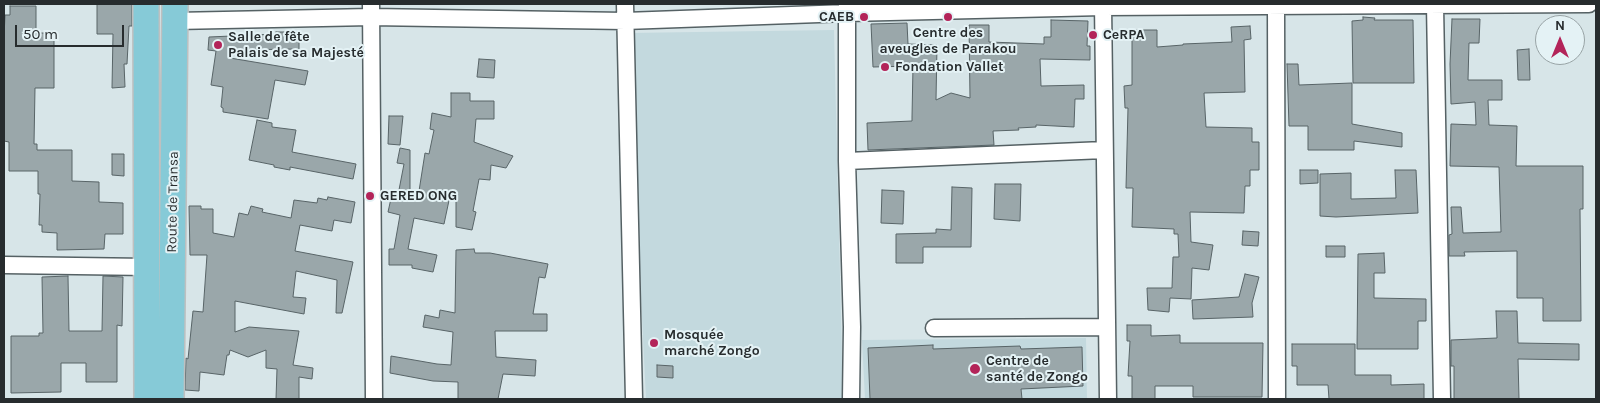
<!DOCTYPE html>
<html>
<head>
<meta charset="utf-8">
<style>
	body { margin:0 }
	#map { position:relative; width:1600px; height:403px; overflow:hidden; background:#d7e5e8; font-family:Karla,sans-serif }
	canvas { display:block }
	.frame { position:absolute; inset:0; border:5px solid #272c2e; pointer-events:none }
	.north { position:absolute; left:1535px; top:15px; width:50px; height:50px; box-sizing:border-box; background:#e4f2f5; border:1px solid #98a3a5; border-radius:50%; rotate:0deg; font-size:14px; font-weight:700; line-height:20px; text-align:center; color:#272c2e }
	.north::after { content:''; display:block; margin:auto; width:18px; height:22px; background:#b32459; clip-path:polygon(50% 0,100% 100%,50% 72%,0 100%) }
	.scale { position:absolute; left:15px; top:25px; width:109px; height:22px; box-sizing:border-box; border:2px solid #272c2e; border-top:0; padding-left:6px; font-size:15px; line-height:18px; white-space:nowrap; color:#272c2e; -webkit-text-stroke:4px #e4f2f5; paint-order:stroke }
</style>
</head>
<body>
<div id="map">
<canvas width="1600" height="403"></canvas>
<div class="frame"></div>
<div class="north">N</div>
<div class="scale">50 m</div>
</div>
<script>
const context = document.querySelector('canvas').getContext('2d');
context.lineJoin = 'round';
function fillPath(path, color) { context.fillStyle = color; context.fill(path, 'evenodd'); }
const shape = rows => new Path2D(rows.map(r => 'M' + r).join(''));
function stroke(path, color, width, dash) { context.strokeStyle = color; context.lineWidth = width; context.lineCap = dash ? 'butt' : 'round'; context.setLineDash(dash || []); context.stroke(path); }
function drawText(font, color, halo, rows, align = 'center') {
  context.font = font + ' Karla,sans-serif'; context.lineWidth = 4; context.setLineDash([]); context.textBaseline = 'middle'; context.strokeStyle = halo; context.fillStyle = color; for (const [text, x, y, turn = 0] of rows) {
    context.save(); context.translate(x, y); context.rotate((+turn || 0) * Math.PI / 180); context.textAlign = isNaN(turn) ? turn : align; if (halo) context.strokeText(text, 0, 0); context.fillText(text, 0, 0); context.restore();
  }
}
fillPath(shape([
	[834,30,843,399,646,399,628,33],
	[1086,338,1087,399,865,399,862,340]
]), '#c3d9de');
const building = shape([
	[97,4,132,4,132,26,129,26,127,64,124,64,125,87,112,88,113,34,97,34,97,4],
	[10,6,36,6,36,33,54,33,54,88,35,88,34,144,37,144,37,150,72,150,72,181,99,182,99,202,123,203,123,234,105,234,104,249,57,250,57,233,42,232,42,225,39,225,40,194,38,194,38,171,9,171,9,142,4,141,4,37,5,15,10,15,10,6],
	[1363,17,1375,18,1374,20,1413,20,1414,83,1353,83,1352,21,1363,20,1363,17],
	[1452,19,1480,19,1479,43,1469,43,1468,80,1502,80,1502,100,1488,100,1489,125,1517,126,1516,166,1583,166,1583,209,1580,209,1581,321,1543,321,1543,298,1517,298,1517,251,1464,252,1465,256,1449,256,1449,235,1452,234,1451,207,1461,207,1463,233,1501,232,1499,167,1450,166,1451,124,1476,125,1475,102,1451,104,1450,64,1452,19],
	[1051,20,1088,21,1087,46,1090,46,1090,60,1040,59,1041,86,1084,85,1084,99,1075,99,1074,127,1036,125,1036,127,1018,128,1019,130,993,131,994,145,868,150,867,123,912,121,912,117,913,66,873,67,871,24,907,23,908,44,937,45,936,100,951,93,970,98,969,25,989,25,989,42,1044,44,1044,37,1051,37,1051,20],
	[1250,26,1251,39,1244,40,1245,92,1204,93,1206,127,1252,128,1252,142,1259,142,1259,170,1250,170,1250,186,1245,186,1244,213,1190,212,1191,242,1213,245,1209,270,1192,268,1191,299,1170,298,1169,312,1148,310,1147,288,1172,288,1173,257,1179,257,1178,234,1174,234,1174,229,1132,227,1133,188,1126,188,1128,108,1125,108,1124,86,1132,85,1132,30,1157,30,1157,47,1183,45,1183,44,1232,42,1231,27,1250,26],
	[276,32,299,32,299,49,230,50,230,58,308,71,305,85,275,80,268,119,223,112,223,108,221,107,223,87,211,85,216,51,208,50,209,37,276,34,276,32],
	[1529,49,1530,80,1518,80,1517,50,1529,49],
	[479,59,495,60,494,78,477,77,479,59],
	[1287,64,1298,64,1299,85,1352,83,1352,124,1402,133,1402,147,1354,141,1354,150,1308,150,1308,126,1289,126,1287,64],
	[451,93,470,93,470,101,494,101,494,119,476,119,474,142,513,156,506,168,491,165,490,180,479,179,473,211,476,212,472,230,456,227,456,192,451,191,444,224,414,218,408,249,437,255,433,272,412,268,412,265,389,265,389,249,394,249,400,215,388,212,392,194,398,195,404,164,397,163,400,148,410,150,410,191,419,191,425,153,429,154,434,130,430,129,432,113,451,117,451,93],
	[389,116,403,116,400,145,388,144,389,116],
	[257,120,272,123,272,127,296,130,292,152,356,164,353,179,290,167,290,170,274,167,274,165,249,160,257,120],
	[112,154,124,154,124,176,112,175,112,154],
	[1300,170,1318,170,1318,183,1300,184,1300,170],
	[1395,170,1416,170,1418,213,1336,217,1320,216,1320,174,1351,173,1351,199,1396,198,1395,170],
	[995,184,1021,184,1020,221,994,219,995,184],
	[952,187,972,188,971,247,923,247,923,263,896,263,896,234,936,233,936,229,951,230,952,187],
	[882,190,904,191,903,224,881,223,882,190],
	[328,197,355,202,351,223,334,220,332,231,300,225,295,251,353,262,342,313,336,313,337,280,296,271,293,297,306,298,304,314,235,301,235,332,249,327,299,331,293,365,313,368,312,379,299,377,299,399,276,399,277,369,266,368,266,350,248,357,230,350,229,355,227,355,224,375,200,372,199,391,185,390,186,358,188,359,193,311,203,312,207,255,190,255,189,206,201,206,201,209,213,209,213,233,234,237,239,213,248,215,251,206,263,209,262,212,291,218,294,200,317,203,318,198,327,200,328,197],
	[1243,231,1259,232,1258,246,1242,245,1243,231],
	[1326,246,1345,246,1345,257,1326,257,1326,246],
	[474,249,475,253,490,253,548,264,545,278,539,277,533,314,547,314,547,331,495,331,496,357,536,360,535,376,503,374,498,399,458,399,458,382,433,381,390,373,391,356,437,364,451,365,453,332,423,327,425,315,439,318,440,310,455,313,456,250,474,249],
	[1384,253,1385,273,1374,273,1374,298,1426,299,1426,321,1418,321,1418,349,1357,349,1358,254,1384,253],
	[1245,274,1259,277,1252,303,1253,317,1193,319,1192,300,1239,297,1245,274],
	[68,276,69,331,102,331,103,276,123,277,122,326,117,325,117,382,86,382,86,363,61,363,61,392,11,393,11,336,39,336,39,333,43,333,42,277,68,276],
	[1496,311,1517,311,1518,343,1579,344,1579,360,1518,359,1519,399,1454,399,1454,366,1451,366,1451,340,1497,338,1496,311],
	[1127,325,1151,325,1151,336,1180,335,1180,343,1263,343,1262,397,1193,397,1193,386,1155,386,1155,399,1132,399,1132,376,1128,376,1130,341,1127,341,1127,325],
	[1292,344,1355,344,1355,375,1391,375,1391,385,1424,384,1424,399,1329,399,1328,385,1297,385,1297,366,1292,366,1292,344],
	[933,345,933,349,1020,346,1021,349,1082,347,1083,386,1021,389,1022,399,870,399,868,348,933,345],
	[657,365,673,366,673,378,657,377,657,365]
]);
fillPath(building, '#9aa7aa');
stroke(building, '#586467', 1);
const minor = shape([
	[371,4,374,399],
	[625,4,634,399],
	[847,4,847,161,852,327,851,399],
	[1103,4,1108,399],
	[1435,5,1442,399],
	[1276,6,1277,399],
	[175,21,371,17,625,21,847,13,1103,7,1589,4],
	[847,161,1104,150],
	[4,265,148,267],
	[934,328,1107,327]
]);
const primary = shape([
	[146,4,147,399],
	[171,399,175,4]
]);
stroke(minor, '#556164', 19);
stroke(primary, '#bec0c0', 28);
stroke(minor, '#fff', 16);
stroke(primary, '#86cad7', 25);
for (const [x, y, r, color] of [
	[864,17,5,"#b32459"],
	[948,17,5,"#b32459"],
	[1093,35,5,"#b32459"],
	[218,45,5,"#b32459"],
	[885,67,5,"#b32459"],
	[370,196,5,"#b32459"],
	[654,343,5,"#b32459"],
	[975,369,6,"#b32459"]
]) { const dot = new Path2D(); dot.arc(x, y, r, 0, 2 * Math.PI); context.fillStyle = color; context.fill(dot); stroke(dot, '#e4f2f5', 2); }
drawText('bold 14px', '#272c2e', '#e4f2f5', [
	["CAEB",854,17,"right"],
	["Centre des",948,33,"center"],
	["aveugles de Parakou",948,49,"center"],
	["CeRPA",1103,35],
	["Salle de fête",228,37],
	["Palais de sa Majesté",228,53],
	["Fondation Vallet",895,67],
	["GERED ONG",380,196],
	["Mosquée",664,335],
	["marché Zongo",664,351],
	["Centre de",986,361],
	["santé de Zongo",986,377]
], 'left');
drawText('14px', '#272c2e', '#e4f2f5', [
	["Route de Transa",173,202,-89]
]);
</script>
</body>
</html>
